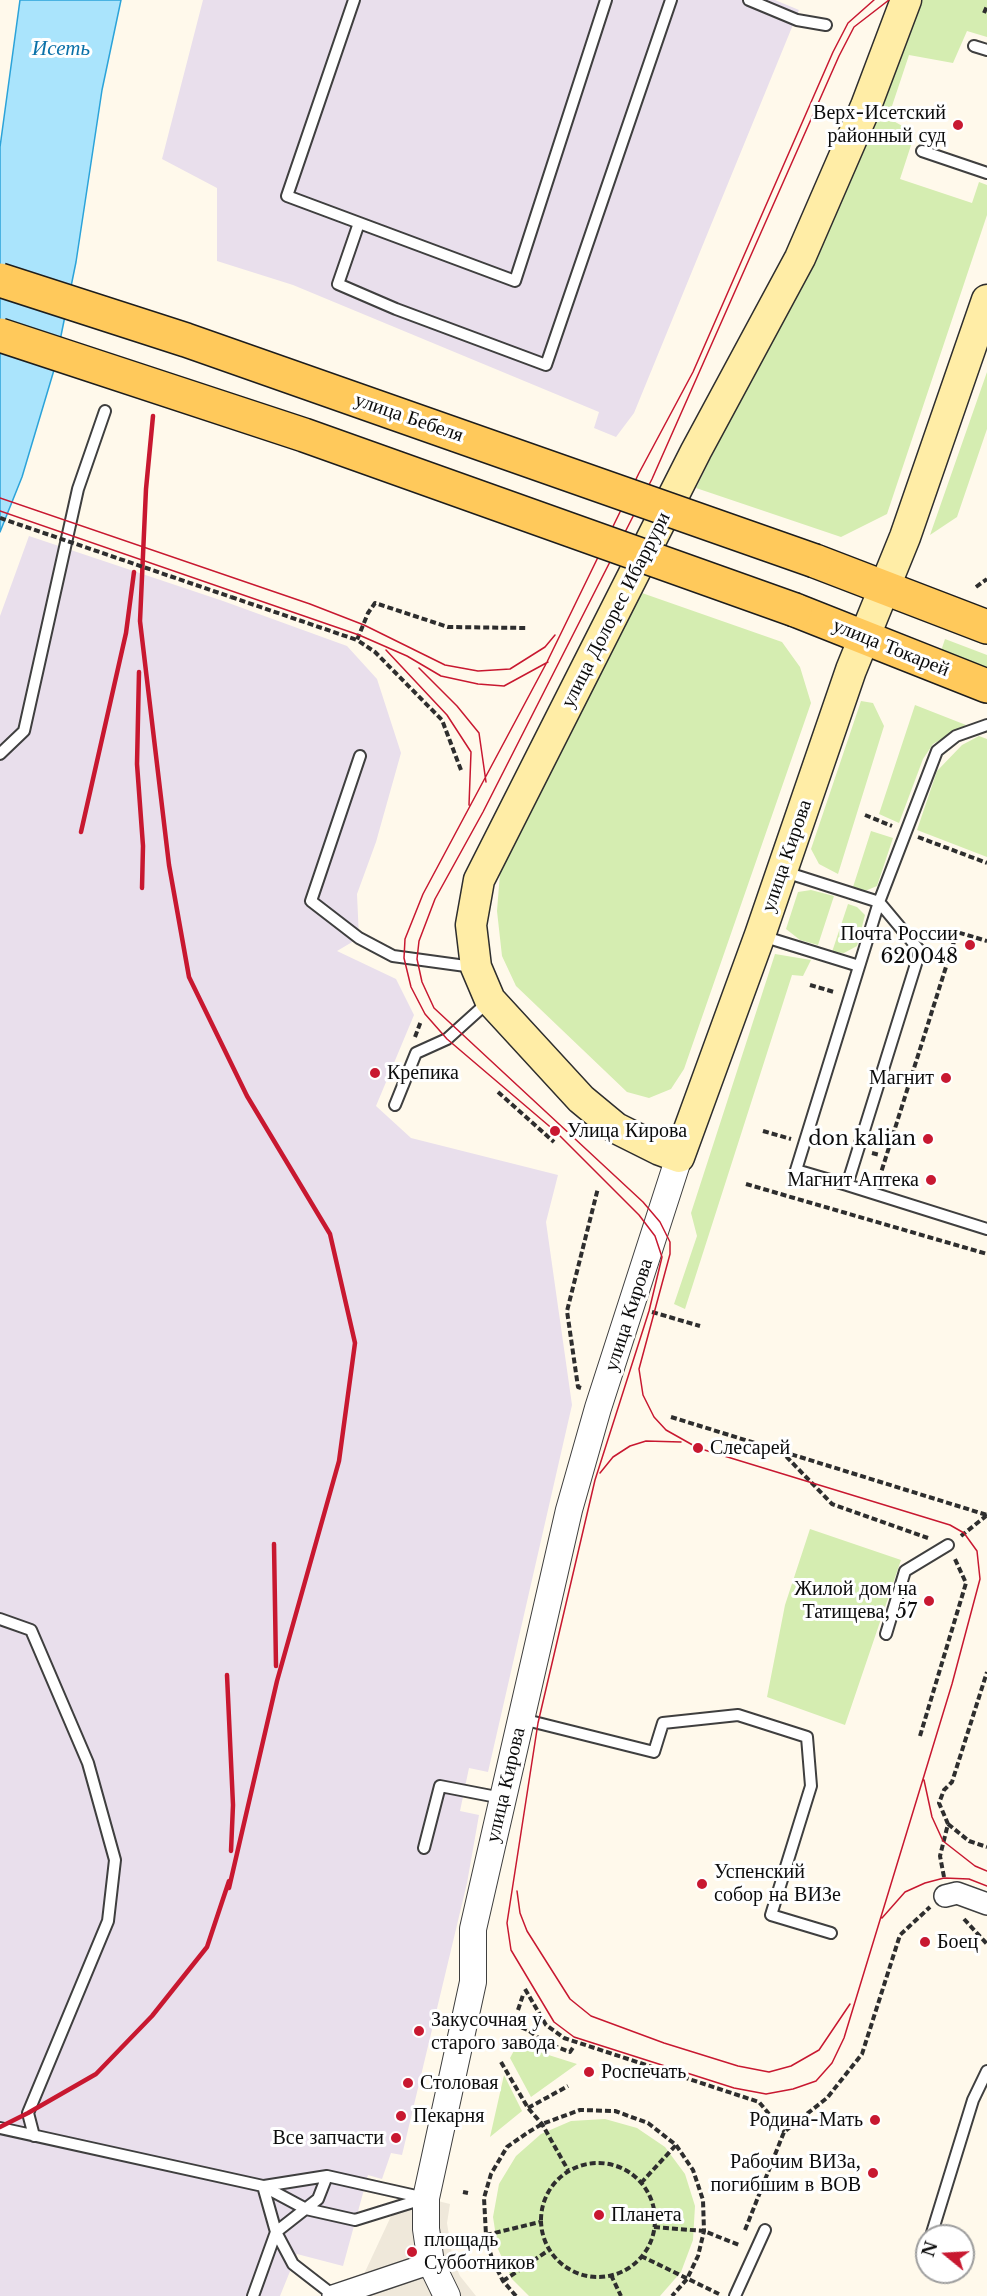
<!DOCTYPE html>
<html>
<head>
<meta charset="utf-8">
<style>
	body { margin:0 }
	#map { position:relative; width:987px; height:2296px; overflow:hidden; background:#fff9eb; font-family:"Libre Baskerville",serif }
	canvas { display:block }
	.north { position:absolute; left:915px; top:2224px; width:60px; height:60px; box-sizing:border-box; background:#fff; border:2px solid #9e9e9e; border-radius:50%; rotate:288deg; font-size:16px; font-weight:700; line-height:24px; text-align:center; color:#0c0c0c }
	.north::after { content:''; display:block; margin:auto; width:21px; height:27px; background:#c81830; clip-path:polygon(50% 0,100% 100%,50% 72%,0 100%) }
</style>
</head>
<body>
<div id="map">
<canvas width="987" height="2296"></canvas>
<div class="north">N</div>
</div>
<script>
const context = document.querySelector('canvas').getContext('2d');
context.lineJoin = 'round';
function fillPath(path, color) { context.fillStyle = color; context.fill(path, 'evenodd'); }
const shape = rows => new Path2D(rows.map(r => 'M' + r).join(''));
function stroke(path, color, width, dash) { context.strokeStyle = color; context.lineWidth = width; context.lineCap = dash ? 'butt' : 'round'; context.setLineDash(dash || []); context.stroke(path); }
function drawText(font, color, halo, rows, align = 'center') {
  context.font = font + ' "Libre Baskerville",serif'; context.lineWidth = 6; context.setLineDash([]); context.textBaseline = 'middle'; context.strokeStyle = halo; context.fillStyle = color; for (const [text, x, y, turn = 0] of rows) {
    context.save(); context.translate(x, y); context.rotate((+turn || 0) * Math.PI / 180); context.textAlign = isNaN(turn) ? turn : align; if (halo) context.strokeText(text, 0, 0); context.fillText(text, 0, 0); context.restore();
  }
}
fillPath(shape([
	[203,0,775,0,799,10,634,413,616,437,594,428,599,412,293,285,217,261,217,188,162,159],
	[29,536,223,601,347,646,377,679,401,753,376,842,357,894,359,938,337,951,396,979,414,1015,376,1106,411,1138,558,1175,546,1222,572,1405,488,1772,469,1768,460,1811,479,1815,467,1883,402,2155,391,2153,382,2179,368,2175,343,2266,297,2254,280,2296,0,2296,0,616]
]), '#e9dfec');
fillPath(shape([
	[920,0,987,0,987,37,967,31,953,63,909,55,888,118,915,133,900,179,972,203,979,182,987,185,987,215,887,514,841,537,696,488,872,132],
	[987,372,987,429,957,517,930,535],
	[642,593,782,642,800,667,811,703,684,1069,671,1089,649,1098,627,1092,516,986,502,956,497,911,500,873],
	[945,639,987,655,987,669,941,651],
	[861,701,873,703,884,726,838,874,819,864,811,849],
	[915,705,966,725,933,744,923,759,899,823,879,814],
	[979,736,987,739,987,857,917,830,937,771,962,745],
	[871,831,893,838,877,886,865,891,853,887],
	[811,890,834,896,818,945,800,940,786,929,798,892],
	[848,904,857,907,865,915,857,946,844,953,832,952],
	[775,954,811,960,803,976,792,975,685,1309,674,1304,697,1236,691,1213],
	[810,1529,901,1560,845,1725,767,1697,785,1605],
	[517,2045,577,2064,531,2097,510,2058],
	[504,2075,522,2111,490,2137],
	[605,2119,637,2128,665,2147,685,2174,695,2206,693,2240,681,2272,660,2296,529,2296,512,2279,498,2249,493,2217,499,2184,516,2156,541,2134,571,2121]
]), '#d5edb1');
fillPath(shape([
	[400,2197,426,2198,450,2204,447,2223,453,2260,460,2276,476,2296,359,2296,357,2289]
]), '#efe8da');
const water = shape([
	[20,0,121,0,102,90,76,262,54,370,22,477,0,532,0,147,20,0]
]);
fillPath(water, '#aae4fc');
stroke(water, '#2ba3d9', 1.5);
const service = shape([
	[354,0,287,196,515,281,606,0],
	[749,0,797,20,826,25],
	[974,46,987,50],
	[922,151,987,173],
	[359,223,338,284,396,309,546,365,671,0],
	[0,754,24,731,78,489,105,411],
	[360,756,311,901,359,938,393,956,473,967],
	[785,872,879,902,920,951,847,1185,796,1170,879,902,937,751,956,736,987,725],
	[762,936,859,966],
	[395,1105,416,1053,447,1039,488,1002],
	[847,1185,987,1229],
	[0,1619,31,1630,88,1763,115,1860,108,1921,28,2113,34,2136],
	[886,1634,905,1571,948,1545],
	[522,1719,654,1752,663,1723,738,1715,807,1737,811,1786,771,1915,831,1933],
	[424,1848,440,1786,502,1798],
	[0,2128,263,2186,306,2209,355,2220,426,2198],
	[327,2176,318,2199,276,2232,293,2264,333,2295],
	[264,2186,327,2176,425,2198],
	[931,2236,973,2100,987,2071],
	[253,2296,276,2232,263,2186],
	[735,2296,765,2230]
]);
const minor = shape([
	[945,1896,957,1893,987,1904],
	[333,2296,431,2263]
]);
const tertiary = shape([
	[447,2296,431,2263,426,2229,426,2198,473,1982,473,1929,569,1510,598,1408,679,1157]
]);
const secondary = shape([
	[906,0,866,106,800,258,696,451,479,880,471,925,476,967,490,1000,581,1099,616,1128,660,1150,679,1157,760,935,851,670,905,537,987,300]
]);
const primary = shape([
	[815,561,987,627],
	[795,610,987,686]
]);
stroke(service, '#3f3f3f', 14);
stroke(minor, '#3f3f3f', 24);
stroke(tertiary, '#3f3f3f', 28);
stroke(secondary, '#2e2e2e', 33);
stroke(primary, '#1d1d1d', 36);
stroke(shape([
	[984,13,987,6],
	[976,587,987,579],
	[231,597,357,640],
	[461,770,442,720,375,652,357,640,368,613,375,603,448,627,528,628],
	[865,815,892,826],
	[918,837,987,863],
	[810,985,834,992],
	[415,1037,421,1021],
	[498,1092,554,1142],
	[763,1131,791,1139],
	[872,1153,880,1155],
	[879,1179,957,932,987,941],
	[746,1184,987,1254],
	[652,1312,700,1326],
	[581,1388,578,1387,567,1311,598,1188],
	[671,1417,987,1515],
	[780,1450,832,1504,928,1538],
	[961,1536,986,1516,987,1518],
	[920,1736,966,1583,954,1557],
	[948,1824,969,1841,987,1847],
	[944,1877,940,1856,948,1824,939,1803,944,1790,952,1782,987,1672],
	[964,1919,987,1944],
	[525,1989,546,2025,564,2038,759,2102,784,2132],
	[518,2010,523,1995],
	[513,2024,528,2030,544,2042,570,2052,574,2046],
	[501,2062,528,2108,542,2124,568,2170],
	[528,2108,568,2086],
	'541 2220a57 57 0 1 1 114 0a57 57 0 1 1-114 0Z',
	[641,2183,676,2145],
	[463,2192,468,2193],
	[654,2227,704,2231,739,2245],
	[745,2230,784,2132,827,2098,862,2054,900,1935,930,1907],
	[486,2235,540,2222],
	[641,2256,719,2294],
	[611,2275,621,2296],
	[503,2281,549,2250],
	[516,2296,503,2281,492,2259,486,2235,484,2198,491,2174,507,2147,527,2133,542,2124,580,2110,615,2111,648,2123,676,2145,693,2170,703,2200,704,2231,698,2256,687,2279,672,2296]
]), '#2e2e2e', 4, [6, 3]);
stroke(service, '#fff', 10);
stroke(minor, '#fff', 21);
stroke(tertiary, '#fff', 26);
stroke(secondary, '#ffeda6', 30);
stroke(primary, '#ffc95b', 33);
stroke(shape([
	[874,0,848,23,833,52,693,372,639,473,547,662,423,894,405,939,404,958,411,987,425,1014,447,1039,555,1131,639,1215,655,1236,662,1257,649,1311,595,1480,538,1723,507,1923,511,1950,554,2022,574,2037,734,2088,766,2094,793,2089,816,2081,832,2063,844,2038,952,1684,980,1579,977,1551,964,1533,950,1525,698,1448,666,1430,654,1417,643,1395,639,1369,670,1254,670,1242,660,1222,643,1202,434,1008,422,982,417,959,419,941,435,899,483,812,652,479,839,56,854,27,889,0],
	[0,498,310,604,364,625,445,665,478,671,510,669,545,647,555,635],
	[0,511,359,635,407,656,441,676,478,684,504,686,548,662],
	[386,650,447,715,471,752,469,805],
	[419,668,457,706,479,733,486,782],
	[600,1473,613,1457,630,1446,646,1441,681,1442],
	[924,1780,932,1817,943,1841,975,1866,987,1871],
	[517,1891,520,1913,527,1931,570,1999,591,2016,664,2043,738,2066,769,2072,791,2066,819,2050,850,2004],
	[882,1918,905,1892,925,1883,944,1878,969,1879,987,1886]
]), '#c81830', 1.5);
stroke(shape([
	[153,416,146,489,140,621,169,865,189,977,247,1096,330,1234,355,1343,339,1461,277,1681,229,1888],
	[139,672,137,764,143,846,142,888],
	[81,832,126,633,134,572],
	[274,1544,276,1666],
	[227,1675,233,1805,231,1851],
	[0,2127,28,2113,96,2074,152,2016,207,1947,229,1881]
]), '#c81830', 4.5);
const primaryBridge = shape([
	[0,280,186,340,815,561],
	[0,335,304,435,795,610]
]);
stroke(primaryBridge, '#1d1d1d', 36, []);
stroke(shape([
	[0,518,231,597]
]), '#2e2e2e', 4, [6, 3]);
stroke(primaryBridge, '#ffc95b', 33);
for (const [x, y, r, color] of [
	[958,125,6,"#c81830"],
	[970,945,6,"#c81830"],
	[375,1073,6,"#c81830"],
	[946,1078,6,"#c81830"],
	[555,1131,6,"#c81830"],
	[928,1139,6,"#c81830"],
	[931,1180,6,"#c81830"],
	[698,1448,6,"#c81830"],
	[929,1601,6,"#c81830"],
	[702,1884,6,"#c81830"],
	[925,1942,6,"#c81830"],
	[419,2031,6,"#c81830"],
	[589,2072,6,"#c81830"],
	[408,2083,6,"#c81830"],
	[401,2116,6,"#c81830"],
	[875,2120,6,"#c81830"],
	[396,2138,6,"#c81830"],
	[873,2173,6,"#c81830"],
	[599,2215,6,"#c81830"],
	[412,2252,6,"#c81830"]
]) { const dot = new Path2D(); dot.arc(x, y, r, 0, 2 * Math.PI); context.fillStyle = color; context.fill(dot); stroke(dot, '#fff', 2); }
drawText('20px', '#0c0c0c', '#fff', [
	["Верх-Исетский",946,113,"right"],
	["районный суд",946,136,"right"],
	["Почта России",958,934,"right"],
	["620048",958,957,"right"],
	["Крепика",387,1073],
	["Магнит",934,1078,"right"],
	["Улица Кирова",567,1131],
	["don kalian",916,1139,"right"],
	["Магнит Аптека",919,1180,"right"],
	["Слесарей",710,1448],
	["Жилой дом на",917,1589,"right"],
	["Татищева, 57",917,1612,"right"],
	["Успенский",714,1872],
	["собор на ВИЗе",714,1895],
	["Боец",937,1942],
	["Закусочная у",431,2020],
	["старого завода",431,2043],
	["Роспечать",601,2072],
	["Столовая",420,2083],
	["Пекарня",413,2116],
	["Родина-Мать",863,2120,"right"],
	["Все запчасти",384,2138,"right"],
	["Рабочим ВИЗа,",861,2162,"right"],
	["погибшим в ВОВ",861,2185,"right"],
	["Планета",611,2215],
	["площадь",424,2240],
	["Субботников",424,2263]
], 'left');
drawText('20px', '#0c0c0c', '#fff', [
	["улица Бебеля",409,418,19],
	["улица Долорес Ибаррури",616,610,-63],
	["улица Токарей",891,648,22],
	["улица Кирова",787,856,-71],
	["улица Кирова",629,1315,-72],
	["улица Кирова",506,1785,-77]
]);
drawText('italic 21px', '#0b71a8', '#fff', [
	["Исеть",61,49]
]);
</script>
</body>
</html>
